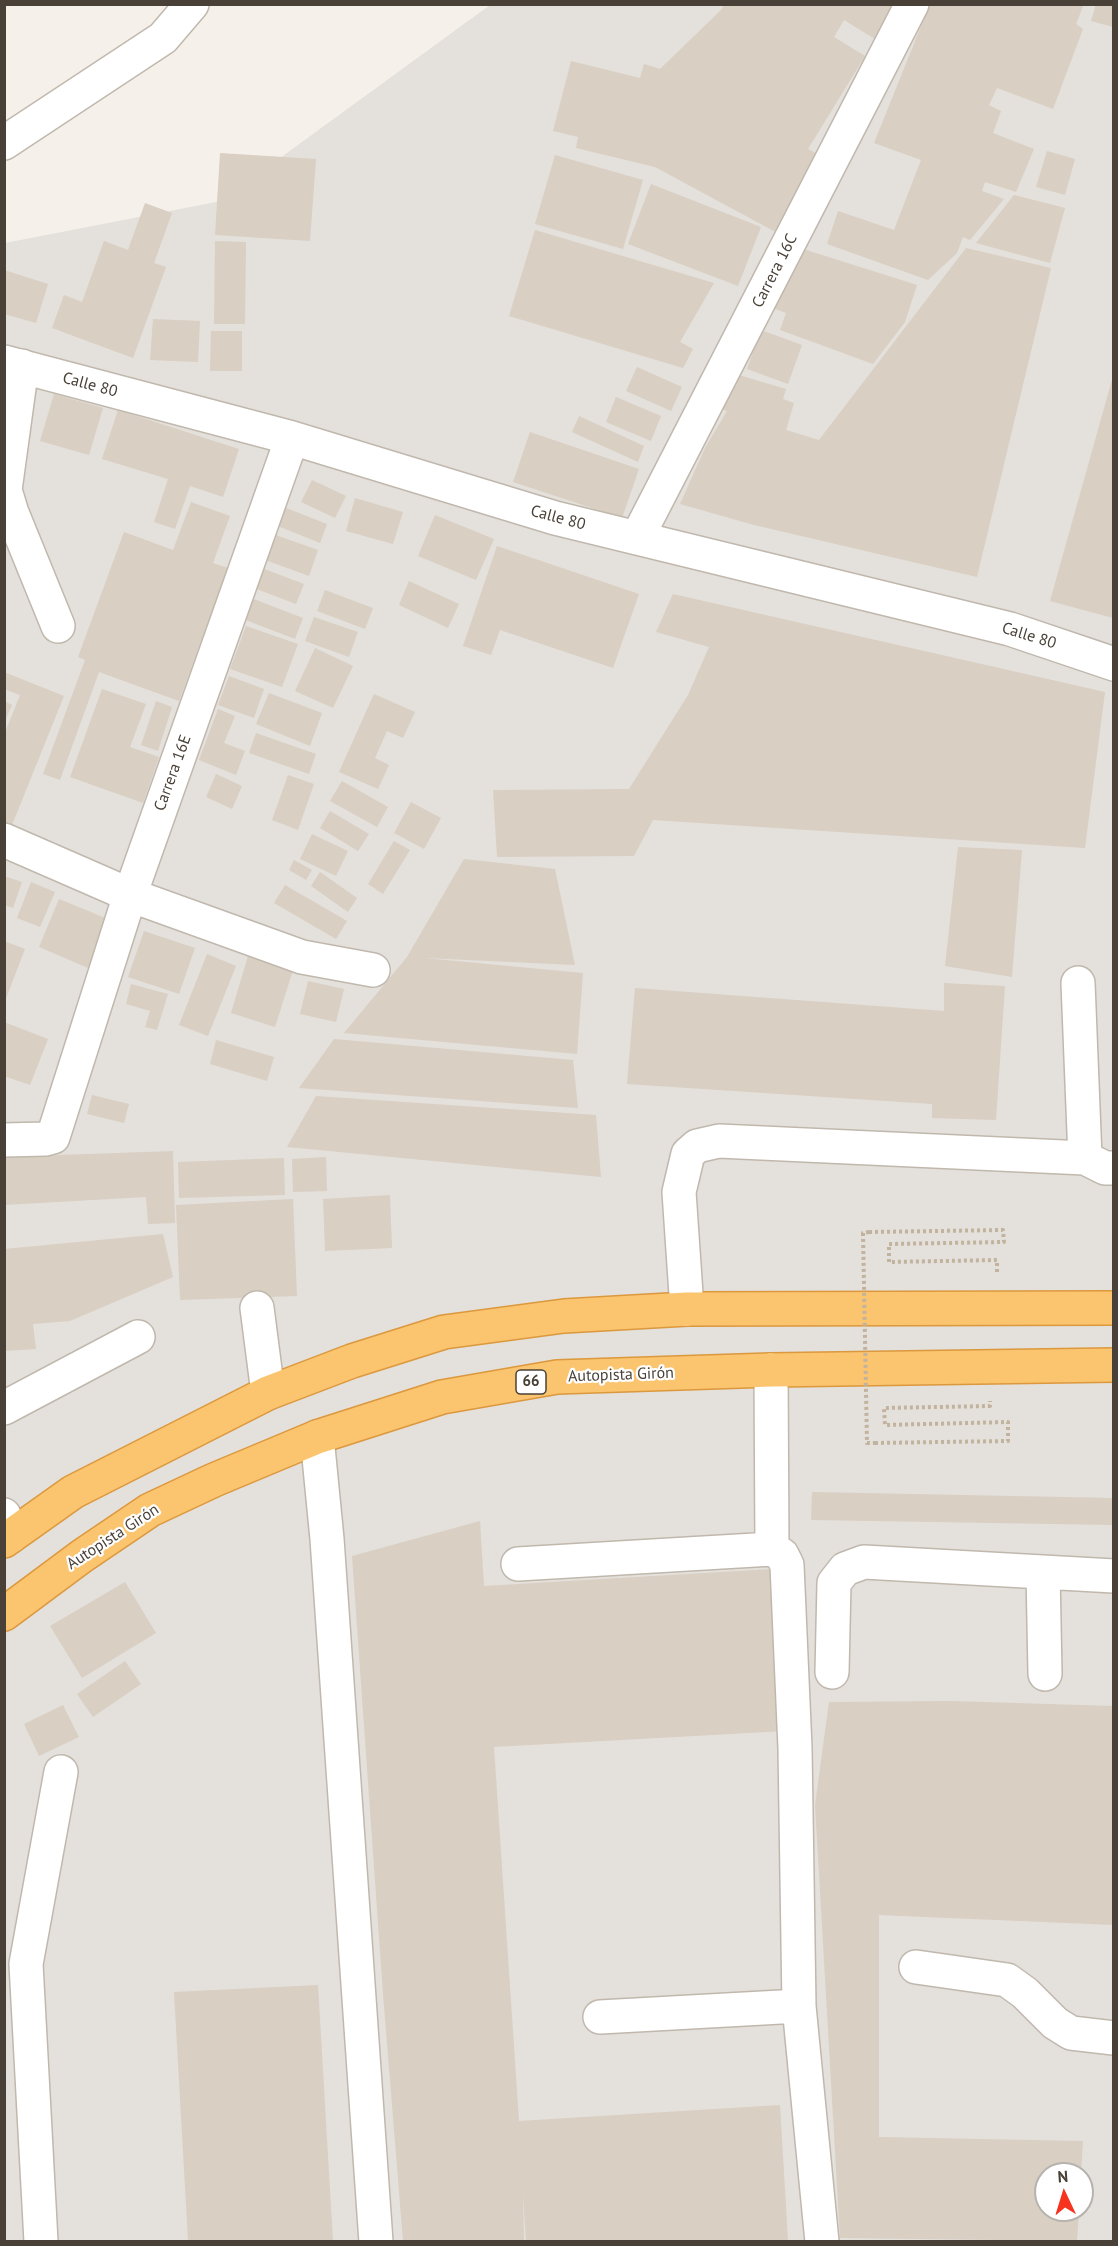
<!DOCTYPE html>
<html>
<head>
<meta charset="utf-8">
<style>
	body { margin:0 }
	#map { position:relative; width:1118px; height:2246px; overflow:hidden; background:#f5f1ea; font-family:"PT Sans",sans-serif }
	canvas { display:block }
	.frame { position:absolute; inset:0; border:6px solid #494138; pointer-events:none }
	.north { position:absolute; left:1034px; top:2162px; width:60px; height:60px; box-sizing:border-box; background:#fff; border:2px solid #b6b3af; border-radius:50%; rotate:356deg; font-size:16px; font-weight:700; line-height:24px; text-align:center; color:#494138 }
	.north::after { content:''; display:block; margin:auto; width:21px; height:27px; background:#f6331f; clip-path:polygon(50% 0,100% 100%,50% 72%,0 100%) }
</style>
</head>
<body>
<div id="map">
<canvas width="1118" height="2246"></canvas>
<div class="frame"></div>
<div class="north">N</div>
</div>
<script>
const context = document.querySelector('canvas').getContext('2d');
context.lineJoin = 'round';
function fillPath(path, color) { context.fillStyle = color; context.fill(path, 'evenodd'); }
const shape = rows => new Path2D(rows.map(r => 'M' + r).join(''));
function stroke(path, color, width, dash) { context.strokeStyle = color; context.lineWidth = width; context.lineCap = dash ? 'butt' : 'round'; context.setLineDash(dash || []); context.stroke(path); }
function drawText(font, color, halo, rows, align = 'center') {
  context.font = font + ' "PT Sans",sans-serif'; context.lineWidth = 4.5; context.setLineDash([]); context.textBaseline = 'middle'; context.strokeStyle = halo; context.fillStyle = color; for (const [text, x, y, turn = 0] of rows) {
    context.save(); context.translate(x, y); context.rotate((+turn || 0) * Math.PI / 180); context.textAlign = isNaN(turn) ? turn : align; if (halo) context.strokeText(text, 0, 0); context.fillText(text, 0, 0); context.restore();
  }
}
fillPath(shape([
	[490,5,1113,5,1113,2241,5,2242,5,243,221,201],
	[1046,2174,1082,2174,1082,2210,1046,2210]
]), '#e4e0db');
fillPath(shape([
	[725,4,895,4,875,39,844,20,834,37,865,56,808,149,823,157,781,235,655,167,576,148,578,137,553,131,571,61,640,78,644,64,660,69,721,10],
	[930,4,1084,4,1076,24,1083,29,1053,109,997,88,989,105,1001,111,993,133,1034,149,1016,192,985,182,982,191,1004,199,970,240,963,237,957,253,928,280,827,244,838,211,894,230,921,160,874,143],
	[1096,4,1113,4,1113,27,1091,21],
	[1047,151,1075,159,1065,195,1036,187],
	[220,153,316,159,310,241,215,235],
	[555,155,643,180,623,249,535,224],
	[651,184,761,227,738,286,628,244],
	[1014,195,1065,208,1050,263,976,243],
	[145,203,172,213,154,263,166,267,133,358,52,328,64,295,82,302,104,241,128,250],
	[535,230,714,283,680,342,693,349,683,368,509,316],
	[215,241,246,242,245,324,214,324],
	[797,247,917,285,905,322,873,364,780,330,786,313,770,307],
	[966,248,1051,268,977,577,754,525,680,504,705,448,727,411,721,409,732,373,786,389,783,399,794,403,786,430,819,440],
	[4,270,48,284,36,323,4,314],
	[153,319,200,321,198,362,150,360],
	[761,330,802,345,788,384,747,369],
	[211,331,242,331,242,371,210,371],
	[637,367,682,387,671,411,626,391],
	[1113,376,1113,618,1050,601],
	[54,394,103,408,89,455,40,441],
	[616,397,661,416,651,441,606,422],
	[118,410,239,449,223,497,190,486,175,529,154,522,168,479,102,459],
	[579,416,644,446,638,462,572,432],
	[530,432,639,469,622,518,513,482],
	[312,480,346,496,335,518,301,502],
	[355,498,403,512,393,544,346,531],
	[191,502,230,516,213,563,228,568,179,701,99,672,60,780,43,774,85,660,78,657,124,532,173,550],
	[281,506,327,524,320,543,273,524],
	[435,515,494,539,476,580,418,556],
	[270,533,318,550,309,576,260,558],
	[497,546,639,594,613,668,500,630,491,655,463,646],
	[259,567,304,584,296,604,251,587],
	[409,581,459,604,448,628,399,605],
	[325,590,373,608,365,629,317,611],
	[673,594,1105,692,1085,848,653,820,634,856,497,857,493,790,629,789,688,695,709,647,656,632],
	[251,598,303,618,295,639,243,619],
	[314,617,358,632,349,657,305,641],
	[246,626,298,644,282,687,230,669],
	[315,648,353,666,333,708,295,691],
	[4,672,64,696,10,830,4,827,4,735,20,695,4,689],
	[229,676,264,689,254,718,218,705],
	[102,689,146,704,130,747,159,757,143,803,70,777],
	[269,693,322,713,310,746,256,724],
	[374,694,415,712,403,738,387,731,375,758,389,765,378,789,339,772],
	[4,701,12,705,4,723],
	[156,701,172,707,158,751,141,745],
	[218,709,235,716,224,743,245,751,236,775,199,760],
	[256,733,316,754,309,774,249,753],
	[216,774,242,786,232,809,206,797],
	[288,775,314,784,298,830,272,820],
	[342,781,388,807,377,827,330,801],
	[411,802,441,818,424,849,394,833],
	[330,811,369,834,358,851,320,828],
	[312,834,348,851,336,876,300,859],
	[394,841,410,850,383,894,368,884],
	[958,847,1022,850,1012,977,945,966],
	[464,859,555,869,575,965,424,958,583,973,577,1054,344,1033,407,957],
	[294,860,312,870,306,880,289,870],
	[320,872,357,898,348,912,311,886],
	[4,876,22,882,13,908,4,905],
	[31,882,55,892,40,927,17,918],
	[285,885,347,921,336,939,274,903],
	[59,899,108,919,88,968,39,947],
	[144,931,195,948,179,994,128,977],
	[4,941,25,949,5,1001,4,1001],
	[207,954,236,966,208,1036,179,1025],
	[248,956,293,970,275,1027,231,1013],
	[308,981,344,989,336,1022,300,1014],
	[944,983,1005,986,996,1120,932,1118,932,1104,627,1084,635,988,944,1011],
	[131,984,168,994,157,1030,145,1027,150,1011,126,1004],
	[4,1022,48,1039,30,1085,4,1076],
	[334,1039,573,1060,578,1108,299,1088],
	[216,1040,274,1057,267,1081,210,1064],
	[92,1095,129,1104,124,1123,87,1114],
	[316,1096,596,1115,601,1177,287,1147],
	[173,1151,175,1223,148,1224,146,1197,4,1205,4,1157],
	[326,1157,327,1191,293,1192,292,1159],
	[284,1158,285,1195,179,1198,178,1162],
	[390,1195,392,1248,325,1251,323,1199],
	[293,1199,297,1296,180,1300,176,1205],
	[163,1234,173,1277,70,1321,33,1324,36,1349,4,1351,4,1249],
	[812,1492,1113,1498,1113,1525,811,1520],
	[480,1521,484,1586,772,1569,785,1731,494,1747,519,2121,780,2105,788,2241,526,2241,523,2194,524,2241,403,2241,383,1994,352,1556],
	[125,1582,156,1633,82,1678,50,1626],
	[125,1661,141,1684,93,1717,77,1694],
	[952,1701,1113,1706,1113,1925,879,1915,879,2137,1083,2141,1081,2174,1046,2174,1046,2210,1079,2210,1077,2241,840,2238,815,1805,829,1702],
	[63,1705,79,1737,39,1756,24,1724],
	[318,1985,333,2241,188,2241,174,1992]
]), '#d9cfc3');
const minor = shape([
	[4,143,163,38,192,4],
	[4,362,292,438,555,518,1010,629,1114,664],
	[22,366,5,490,12,513,58,626],
	[637,538,912,4],
	[4,840,130,895,302,957,373,970],
	[1078,983,1085,1158],
	[4,1140,46,1139,53,1137,130,895,292,438],
	[257,1308,268,1393],
	[687,1309,679,1192,688,1154,697,1146,719,1141,1085,1158,1105,1168,1114,1168],
	[771,1370,772,1549],
	[4,1408,138,1337],
	[317,1437,327,1539,376,2242],
	[4,1515,11,1536],
	[518,1564,772,1549,782,1555,787,1565,795,1748,799,2006],
	[1043,1572,1045,1674],
	[832,1672,834,1583,845,1569,864,1562,1114,1576],
	[916,1967,1007,1980,1025,1993,1055,2023,1071,2033,1114,2038],
	[600,2017,799,2006,822,2242],
	[41,2242,26,1964,61,1772]
]);
const highway = shape([
	[4,1541,73,1492,268,1393,352,1361,444,1332,564,1316,687,1309,1114,1308],
	[4,1614,82,1556,150,1510,214,1480,317,1437,442,1397,557,1377,771,1370,1114,1365]
]);
stroke(minor, '#c0b8ad', 36);
stroke(highway, '#dc983d', 36);
stroke(shape([
	[869,1232,1003,1230,1004,1242,889,1244,889,1262,997,1260,997,1274],
	[875,1443,1008,1441,1008,1422,885,1425,884,1408,990,1406,990,1401]
]), '#c2b39e', 4, [3, 3]);
stroke(minor, '#fff', 33);
stroke(highway, '#fbc46f', 33);
stroke(shape([
	[869,1232,863,1233,867,1443,875,1443]
]), '#c2b39e', 4, [3, 3]);
for (const [x, y, w] of [
	[531,1382,30]
]) { const box = new Path2D(); box.roundRect(x - w / 2, y - 12, w, 24, 4.5); context.fillStyle = '#fff'; context.fill(box); stroke(box, '#494138', 1.5); }
drawText('bold 15px', '#494138', null, [
	["66",531,1382]
]);
drawText('16px', '#494138', '#fff', [
	["Carrera 16C",775,271,-63],
	["Calle 80",90,385,15],
	["Calle 80",558,518,15],
	["Calle 80",1029,636,17],
	["Carrera 16E",173,773,-70],
	["Autopista Girón",621,1375,-2],
	["Autopista Girón",113,1537,-33]
]);
</script>
</body>
</html>
